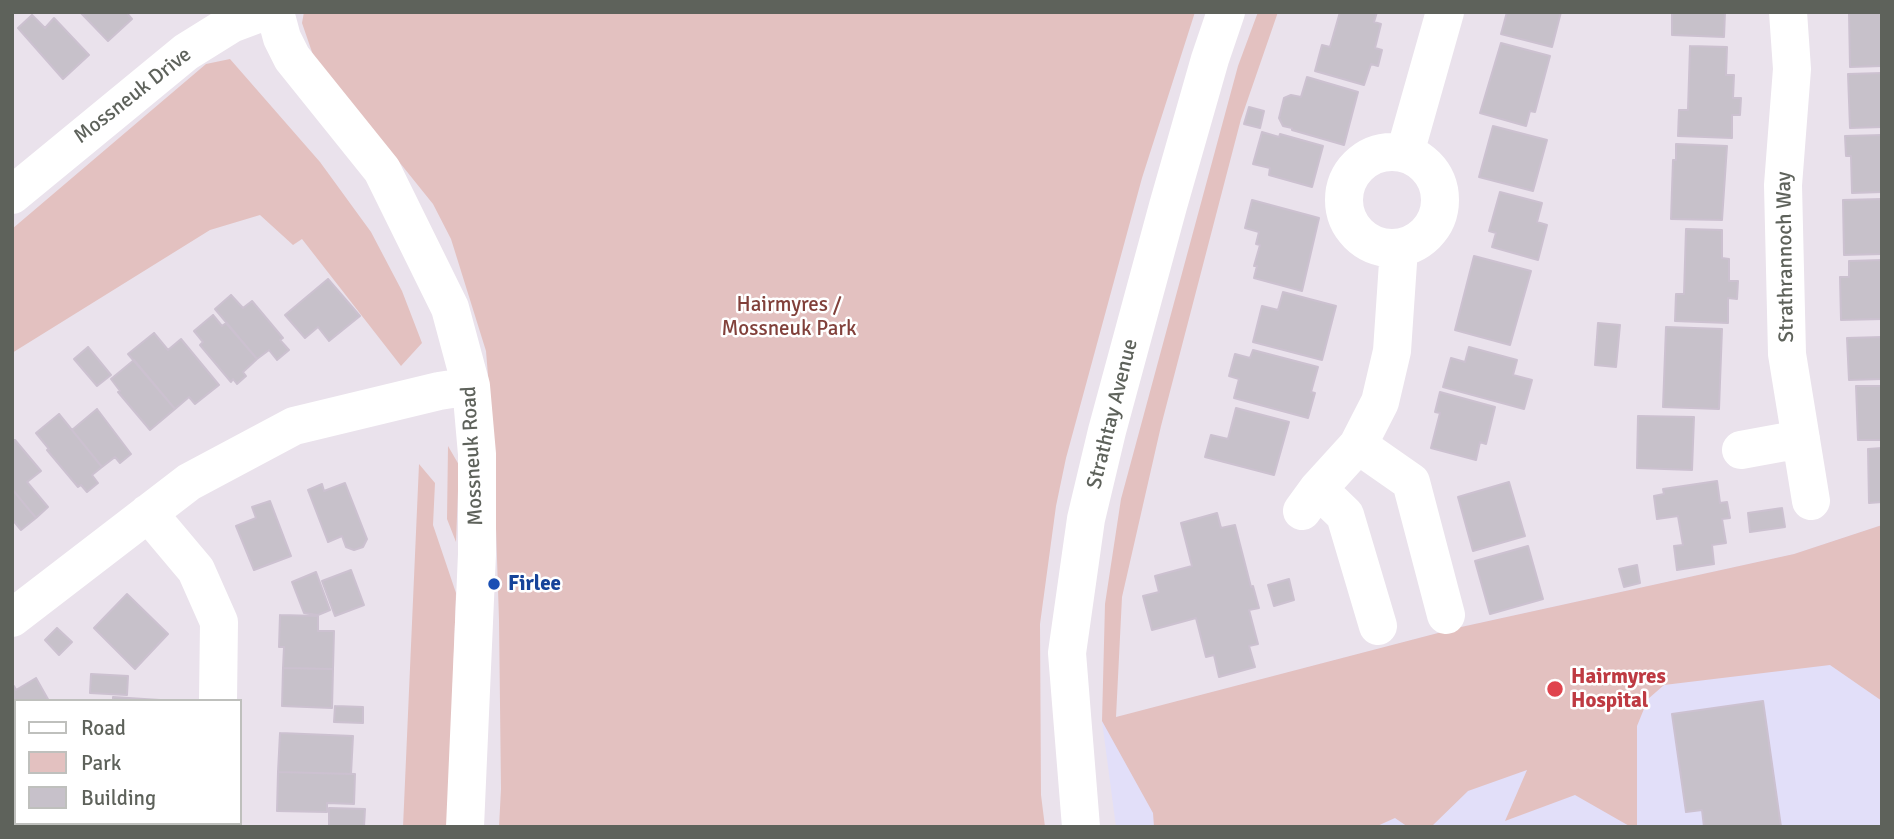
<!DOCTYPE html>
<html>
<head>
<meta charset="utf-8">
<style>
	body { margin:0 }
	#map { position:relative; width:1894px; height:839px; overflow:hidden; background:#eae2ec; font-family:Signika,sans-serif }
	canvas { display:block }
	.frame { position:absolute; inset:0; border:14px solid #5e625b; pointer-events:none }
	.legend { position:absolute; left:14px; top:699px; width:228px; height:126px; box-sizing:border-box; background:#fff; border:2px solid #bfc0bd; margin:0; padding:9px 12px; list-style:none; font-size:21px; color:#5e625b }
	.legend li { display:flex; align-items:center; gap:14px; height:35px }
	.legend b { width:35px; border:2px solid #bfc0bd }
</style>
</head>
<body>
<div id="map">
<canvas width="1894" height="839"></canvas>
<div class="frame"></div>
<ul class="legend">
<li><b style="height:9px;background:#fff"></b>Road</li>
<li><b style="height:19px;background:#e3c1c0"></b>Park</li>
<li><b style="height:19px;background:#c7c1ca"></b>Building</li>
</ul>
</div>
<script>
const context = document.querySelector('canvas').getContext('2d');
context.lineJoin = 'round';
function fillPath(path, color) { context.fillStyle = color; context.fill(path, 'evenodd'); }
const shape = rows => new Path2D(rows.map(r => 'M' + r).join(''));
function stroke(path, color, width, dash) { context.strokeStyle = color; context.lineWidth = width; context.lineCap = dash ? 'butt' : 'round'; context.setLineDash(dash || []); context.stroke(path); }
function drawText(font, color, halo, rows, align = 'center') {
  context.font = font + ' Signika,sans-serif'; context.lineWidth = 5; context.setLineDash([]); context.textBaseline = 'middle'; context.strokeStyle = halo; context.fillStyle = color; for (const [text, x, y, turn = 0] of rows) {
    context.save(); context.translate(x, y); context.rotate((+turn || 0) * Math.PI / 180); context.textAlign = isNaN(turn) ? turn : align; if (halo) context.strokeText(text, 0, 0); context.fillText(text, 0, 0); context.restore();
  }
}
fillPath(shape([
	[1882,525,1882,827,1116,827,1102,721,1461,627,1794,554]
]), '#e2dff9');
fillPath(shape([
	[304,12,1195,12,1142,178,1066,458,1056,506,1040,624,1041,795,1045,827,499,827,501,789,499,620,493,436,486,351,451,239,433,204,313,55,302,23],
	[1258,12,1278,12,1241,119,1161,426,1122,597,1116,717,1461,627,1794,554,1882,525,1882,701,1830,665,1664,685,1648,699,1637,726,1637,827,1631,827,1575,795,1505,821,1527,770,1468,791,1431,827,1408,827,1395,818,1375,827,1154,827,1153,813,1102,721,1105,604,1121,499,1238,66],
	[230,59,320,162,371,232,402,291,422,343,401,366,302,239,293,245,260,215,210,230,12,353,12,229,206,64],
	[448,446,459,465,456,542,447,519],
	[419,464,435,483,433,525,456,593,448,827,403,827]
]), '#e3c1c0');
const building = shape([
	[80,12,126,12,132,19,108,41,80,12],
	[1340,12,1377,12,1374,22,1381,24,1375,48,1382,50,1378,66,1371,64,1364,85,1315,71,1322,45,1330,47,1340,12],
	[1507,12,1561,12,1552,47,1501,34,1507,12],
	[1672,12,1725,12,1724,37,1672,35,1672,12],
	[1849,13,1882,13,1882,66,1850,67,1849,13],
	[32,15,45,28,54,18,89,55,63,79,18,28,32,15],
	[1501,43,1550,56,1535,112,1530,111,1526,126,1480,113,1501,43],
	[1690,46,1727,47,1726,75,1734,75,1733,98,1741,98,1740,115,1732,115,1732,138,1678,136,1679,110,1688,110,1690,46],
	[1882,73,1882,127,1850,128,1848,74,1882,73],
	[1307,77,1358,92,1344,145,1292,130,1292,128,1283,126,1279,118,1284,98,1291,95,1301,97,1307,77],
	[1249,107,1264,111,1260,128,1244,124,1249,107],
	[1493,126,1547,140,1533,191,1479,177,1493,126],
	[1262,132,1279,137,1280,134,1323,146,1312,187,1269,175,1270,168,1253,164,1262,132],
	[1882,135,1882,192,1852,193,1851,156,1846,156,1845,136,1882,135],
	[1676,144,1727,146,1722,220,1671,219,1673,160,1676,160,1676,144],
	[1500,192,1542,203,1537,222,1547,225,1538,260,1492,247,1496,233,1489,231,1500,192],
	[1882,199,1882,254,1844,255,1843,200,1882,199],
	[1252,200,1319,218,1302,291,1254,278,1257,266,1254,266,1260,245,1256,244,1259,232,1245,228,1252,200],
	[1686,229,1722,230,1722,258,1729,259,1729,281,1738,281,1737,299,1728,298,1728,323,1675,321,1676,294,1684,294,1686,229],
	[1474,256,1531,271,1510,345,1455,330,1474,256],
	[1882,260,1882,319,1841,320,1840,277,1849,277,1849,261,1882,260],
	[328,279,360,316,329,341,318,327,305,338,285,315,328,279],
	[1283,292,1336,306,1322,360,1253,342,1262,306,1278,310,1283,292],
	[231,295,243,308,252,301,283,338,280,340,289,350,277,360,269,350,257,359,215,309,231,295],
	[213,315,222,326,226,323,257,359,243,372,246,376,237,384,233,379,231,382,200,345,203,342,194,331,213,315],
	[1598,323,1620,325,1616,367,1595,365,1598,323],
	[1666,327,1722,329,1719,409,1663,407,1666,327],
	[154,333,168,350,181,339,219,385,195,404,189,397,175,409,128,354,154,333],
	[1882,337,1882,379,1849,380,1847,338,1882,337],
	[88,347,111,375,97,386,74,359,88,347],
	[1469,347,1517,360,1513,375,1532,380,1524,409,1443,387,1451,358,1465,362,1469,347],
	[1253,350,1318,367,1311,392,1315,393,1308,418,1234,398,1239,379,1229,376,1235,354,1250,358,1253,350],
	[134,360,175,409,150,430,118,392,120,391,111,379,134,360],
	[1856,386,1882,386,1882,440,1858,440,1856,386],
	[1440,392,1495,407,1486,444,1480,442,1476,460,1431,448,1440,413,1435,412,1440,392],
	[1236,408,1289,422,1274,475,1205,457,1211,435,1228,439,1236,408],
	[97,409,131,454,120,463,115,457,102,467,72,430,97,409],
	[59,414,102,467,92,475,98,483,87,492,81,485,78,487,47,450,49,449,36,433,59,414],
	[1638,416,1694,417,1692,470,1637,468,1638,416],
	[12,440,15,440,41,471,27,482,48,507,36,518,12,489,12,440],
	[1882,448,1882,502,1869,503,1868,449,1882,448],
	[1717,481,1720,503,1727,502,1730,518,1722,519,1726,543,1712,545,1714,564,1677,570,1674,546,1683,545,1678,516,1657,519,1654,496,1664,494,1663,489,1717,481],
	[1509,482,1525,536,1473,551,1458,497,1509,482],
	[345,483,367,539,363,547,354,550,346,547,342,536,328,542,308,490,322,484,324,491,345,483],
	[12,489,36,518,21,530,12,519,12,489],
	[270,501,291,556,254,570,236,526,256,518,252,507,270,501],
	[1782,508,1785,527,1750,532,1748,513,1782,508],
	[1217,513,1221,528,1235,525,1251,587,1253,586,1259,608,1249,610,1258,644,1249,646,1255,667,1219,677,1214,655,1206,657,1196,618,1152,630,1143,596,1159,592,1155,576,1192,566,1181,523,1217,513],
	[1528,546,1543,599,1490,614,1475,561,1528,546],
	[1637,565,1640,583,1624,587,1619,569,1637,565],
	[351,570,364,605,335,616,322,581,351,570],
	[316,572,330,610,318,615,304,613,292,582,316,572],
	[1289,579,1294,600,1274,606,1268,585,1289,579],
	[127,594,168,634,135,669,94,628,127,594],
	[280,615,318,616,318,631,334,631,333,669,283,668,284,647,279,647,280,615],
	[57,628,72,642,59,655,45,640,57,628],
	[283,668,333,669,332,708,282,706,283,668],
	[91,674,128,676,127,695,90,693,91,674],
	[36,678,49,701,16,701,16,744,12,746,12,687,14,686,16,690,36,678],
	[113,697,160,700,160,701,113,701,113,697],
	[1763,701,1781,827,1704,827,1702,810,1686,812,1672,714,1763,701],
	[335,706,363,707,363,723,334,722,335,706],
	[280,733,353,736,351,774,278,772,280,733],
	[278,772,355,774,354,804,327,803,327,812,277,811,278,772],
	[329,808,365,809,364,827,329,826,329,808],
	[89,823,153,823,153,827,89,827,89,823]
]);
fillPath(building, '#c7c1ca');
stroke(building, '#ccc1d0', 2);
stroke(shape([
	[275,12,282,38,292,58,382,170,450,308,471,386,477,454,477,554,465,827],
	[1788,12,1792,69,1783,185,1787,354,1811,501],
	'1344 200a48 48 0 1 1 96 0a48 48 0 1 1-96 0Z',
	[1405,153,1445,12],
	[12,195,186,52,231,24,263,12],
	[1358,445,1411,482,1446,615],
	[1741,450,1801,439],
	[1318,489,1345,515,1378,626],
	[1302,511,1318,489,1358,445,1380,402,1392,351,1399,248],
	[148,513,196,570,219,622,218,701],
	[12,618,189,482,294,426,439,391,471,386],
	[215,827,215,823],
	[1081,827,1067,653,1086,519,1107,431,1168,206,1210,59,1226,12]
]), '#fff', 38);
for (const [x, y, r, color] of [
	[494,584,7,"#1a4fb4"],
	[1555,689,9,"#e0444e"]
]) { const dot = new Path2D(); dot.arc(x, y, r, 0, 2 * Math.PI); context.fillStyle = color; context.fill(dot); stroke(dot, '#fff', 2.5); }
drawText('21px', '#5e625b', '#fff', [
	["Mossneuk Drive",133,96,-38],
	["Strathrannoch Way",1786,257,-91],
	["Strathtay Avenue",1113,414,-76],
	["Mossneuk Road",473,456,-93]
]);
drawText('21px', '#81403a', '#fff', [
	["Hairmyres /",789,305],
	["Mossneuk Park",789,329]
]);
drawText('bold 21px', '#164399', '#fff', [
	["Firlee",508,584]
], 'left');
drawText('bold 21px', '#be3a42', '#fff', [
	["Hairmyres",1571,677],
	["Hospital",1571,701]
], 'left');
</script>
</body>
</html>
